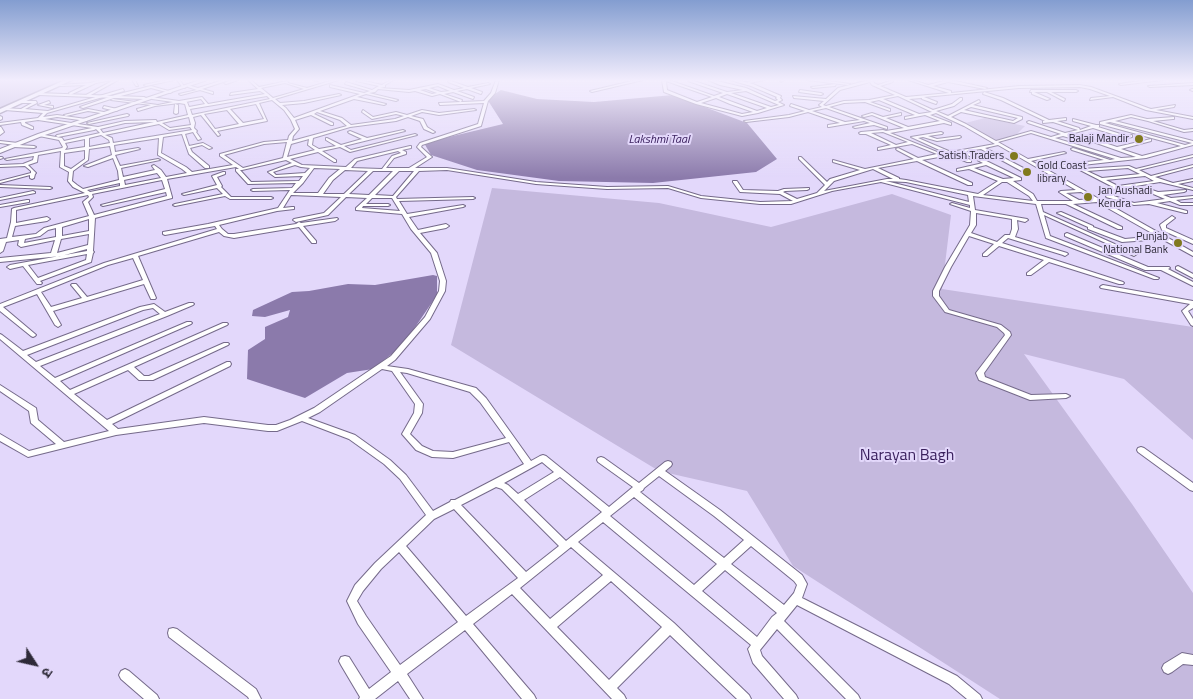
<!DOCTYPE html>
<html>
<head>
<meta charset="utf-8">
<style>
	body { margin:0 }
	#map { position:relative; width:1193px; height:699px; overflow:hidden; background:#e3d8fb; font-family:"Titillium Web","Noto Sans Devanagari",sans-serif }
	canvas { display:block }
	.north { position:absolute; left:10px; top:639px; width:50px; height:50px; -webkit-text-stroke:4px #e3d8fb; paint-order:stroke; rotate:125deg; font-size:14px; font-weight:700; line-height:20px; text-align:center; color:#2e2a38 }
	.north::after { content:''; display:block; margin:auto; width:18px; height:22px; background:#2e2a38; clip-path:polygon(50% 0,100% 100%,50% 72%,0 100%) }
</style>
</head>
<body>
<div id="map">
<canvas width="1193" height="699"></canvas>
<div class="north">उ</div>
</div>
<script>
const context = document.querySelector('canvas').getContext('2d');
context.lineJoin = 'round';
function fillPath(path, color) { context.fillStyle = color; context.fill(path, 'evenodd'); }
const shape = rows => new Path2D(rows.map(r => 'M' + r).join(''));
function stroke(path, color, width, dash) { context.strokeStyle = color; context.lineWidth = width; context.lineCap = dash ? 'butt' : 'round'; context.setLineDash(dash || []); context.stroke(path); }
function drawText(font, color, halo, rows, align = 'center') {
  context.font = font + ' "Titillium Web",sans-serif'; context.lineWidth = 4; context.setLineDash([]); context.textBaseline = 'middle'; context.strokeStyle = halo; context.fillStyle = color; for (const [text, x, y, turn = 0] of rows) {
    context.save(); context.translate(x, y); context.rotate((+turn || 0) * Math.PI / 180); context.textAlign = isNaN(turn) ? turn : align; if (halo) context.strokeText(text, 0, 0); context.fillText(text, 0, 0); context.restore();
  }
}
fillPath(shape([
	[0,80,64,80,0,108],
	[985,118,1025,126,1017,134,996,141,965,123],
	[492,188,659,203,771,227,892,194,951,215,942,289,1193,327,1193,440,1124,379,1024,354,1132,504,1193,593,1193,699,1000,699,793,566,747,491,659,471,451,345]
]), '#c5b9de');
fillPath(shape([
	[501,90,537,99,594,102,673,95,747,123,777,159,756,172,653,183,559,181,477,170,431,155,424,143,503,124,487,99],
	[433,275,437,276,437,295,403,345,373,369,347,373,305,398,247,379,248,350,265,339,265,327,288,317,290,310,265,317,252,316,253,310,292,292,309,291,348,284,375,285]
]), '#8b7aab');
const minor = shape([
	[100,80,112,80,96,83,70,95,69,93,86,85,61,86,59,85,90,83,100,80],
	[114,80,118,80,89,96,86,95,114,80],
	[132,80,135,80,138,86,136,86,132,80],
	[166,80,174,80,146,86,144,85,166,80],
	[177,80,180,80,185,88,183,88,177,80],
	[223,80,229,80,202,89,213,92,213,94,200,90,181,95,179,94,197,90,188,87,188,85,198,88,223,80],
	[232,80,238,80,226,84,224,83,232,80],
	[248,80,251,80,259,87,287,81,288,83,307,88,333,80,339,80,275,99,280,103,304,101,339,94,341,95,304,103,282,105,286,108,294,118,360,94,330,87,330,85,364,93,370,91,345,84,346,82,372,90,379,86,356,81,360,80,382,85,390,80,394,80,385,85,385,87,380,88,409,90,438,84,454,90,464,88,448,82,448,80,468,87,488,83,490,84,471,88,482,92,481,94,467,89,457,91,474,97,473,99,453,92,444,94,462,100,461,102,440,94,432,96,415,91,409,92,378,89,375,92,369,93,398,100,396,101,366,94,357,97,386,104,384,105,354,99,320,111,342,118,351,125,395,119,404,116,396,114,372,119,362,112,363,110,373,117,396,112,407,115,422,110,439,113,474,109,476,110,439,115,422,112,411,116,423,119,427,127,435,132,433,133,424,129,420,121,408,117,396,121,350,127,313,138,312,145,319,149,336,146,326,140,326,138,327,138,341,145,362,139,349,133,348,132,350,131,367,138,403,130,405,131,344,146,351,150,415,134,417,135,350,152,340,147,322,151,336,160,336,162,334,162,318,152,290,159,302,165,346,167,355,159,410,146,411,146,411,148,402,150,406,152,406,154,394,158,386,168,409,168,427,157,417,147,420,143,478,124,484,103,440,105,439,103,484,101,491,93,496,80,499,80,495,93,488,101,481,126,422,145,421,147,432,157,415,168,447,168,536,182,607,187,668,186,701,196,760,202,793,201,780,194,740,192,733,182,733,181,737,181,743,190,778,191,784,189,809,188,809,189,807,190,785,191,783,192,797,199,817,193,825,185,799,159,799,157,801,157,827,182,830,179,860,170,833,162,833,160,865,169,914,159,897,150,896,149,898,148,918,158,937,154,912,144,878,150,878,148,891,145,866,134,860,134,859,133,861,132,883,130,886,131,904,128,872,115,864,117,862,116,872,113,883,117,901,113,901,115,886,118,908,127,940,121,925,115,905,119,905,117,915,115,879,100,870,102,890,109,890,111,865,102,844,103,829,107,887,127,887,129,874,125,855,128,853,127,870,123,864,121,829,127,828,127,828,125,840,123,808,112,789,117,746,122,744,121,789,115,805,111,790,106,791,104,809,110,822,107,819,105,824,101,794,98,793,96,826,99,838,88,869,80,873,80,874,83,878,85,893,80,893,82,880,86,906,97,949,93,908,80,913,80,928,85,944,81,943,80,951,80,987,88,985,89,948,82,933,86,951,91,951,93,1019,86,1080,85,1091,87,1148,108,1151,109,1175,105,1174,107,1156,110,1193,117,1193,119,1146,110,1113,97,1090,100,1091,98,1110,96,1090,89,1080,87,1019,88,924,97,937,102,936,104,922,99,922,98,909,99,933,110,952,104,960,98,962,98,962,100,954,106,936,111,948,116,979,100,980,102,973,105,1022,117,1022,119,1014,123,961,112,951,117,966,124,996,141,1031,131,1051,137,1061,134,1028,123,1027,122,1029,121,1065,133,1078,130,1053,122,1043,123,1043,121,1045,121,1001,100,983,94,984,92,1003,98,1049,120,1066,118,1066,120,1057,121,1079,128,1080,130,1091,126,1073,121,1073,119,1096,125,1099,125,1099,127,1098,127,1127,136,1132,135,1132,137,1105,143,1117,147,1151,139,1151,141,1121,149,1142,156,1181,146,1100,124,1100,122,1131,115,1147,119,1174,117,1174,119,1173,119,1153,121,1184,130,1193,129,1193,131,1184,132,1148,121,1131,117,1115,121,1193,141,1193,145,1146,158,1046,169,1193,252,1193,256,1162,239,1122,242,1088,229,1088,227,1057,213,1061,212,1093,226,1093,227,1125,239,1157,236,1097,202,1073,204,1122,227,1122,229,1118,229,1066,204,1041,204,1043,212,1137,254,1134,256,1132,255,1044,215,1050,236,1159,278,1158,279,1154,279,1046,238,1036,204,973,196,975,210,1027,219,1028,220,1025,222,1017,220,1018,229,1015,237,1067,253,1068,254,1065,256,1063,255,1008,238,1002,243,1123,282,1124,283,1123,284,1119,284,1049,262,1031,275,1027,275,1027,273,1044,260,999,246,987,256,983,256,983,254,994,244,969,236,951,267,939,291,939,296,949,310,1001,325,1010,332,1011,335,984,373,985,377,1031,395,1066,394,1070,396,1066,398,1030,400,979,380,976,373,1005,335,1004,333,997,327,945,312,933,296,933,291,945,267,970,225,971,211,950,204,952,203,970,208,970,205,881,182,832,191,791,204,760,204,701,198,668,188,607,189,536,184,447,170,419,171,396,197,397,199,473,197,475,198,473,199,399,201,407,214,463,205,465,206,463,207,409,217,418,230,446,224,449,226,446,228,420,233,437,253,446,281,445,291,430,319,395,360,387,366,408,369,476,388,486,398,531,461,540,456,543,455,546,456,609,507,633,487,598,462,597,460,598,458,601,457,604,458,639,483,665,462,668,461,671,462,672,464,671,466,665,471,720,510,802,575,807,584,802,598,957,676,980,695,982,699,967,699,949,684,797,605,784,621,858,695,860,699,846,699,777,629,760,650,762,656,796,695,798,699,784,699,753,663,748,649,751,645,603,522,578,542,674,623,749,695,751,699,737,699,670,635,617,688,624,695,626,699,612,699,512,594,473,624,534,695,536,699,522,699,465,630,407,674,423,699,410,699,398,681,375,699,359,699,360,697,341,665,339,661,341,657,345,656,349,657,369,689,391,672,358,624,347,601,355,585,375,563,426,515,400,479,384,464,349,439,302,421,277,431,268,431,204,423,116,435,28,457,0,441,0,434,29,451,56,444,31,423,29,411,0,391,0,385,36,408,38,420,64,442,109,431,0,339,0,334,2,335,23,351,140,307,154,304,165,312,189,303,193,303,194,304,193,305,167,316,40,366,55,378,187,322,191,322,192,323,191,324,60,381,70,390,223,323,227,323,228,324,227,325,134,367,144,376,149,376,224,343,228,343,229,344,228,345,153,380,139,380,128,370,74,394,107,420,227,362,230,362,231,364,230,366,112,424,118,429,204,417,268,425,276,425,290,420,314,408,391,356,425,317,439,291,440,281,431,253,411,229,402,214,356,210,356,208,367,198,346,197,328,215,296,222,293,220,294,219,324,213,341,197,291,195,283,208,292,207,294,207,294,209,277,211,219,225,222,229,228,234,234,234,296,224,299,222,301,223,337,218,338,219,335,221,303,226,316,241,316,243,312,243,299,227,234,238,224,236,219,232,138,256,156,298,155,299,151,299,144,284,53,311,61,325,58,327,55,325,37,294,3,307,35,334,36,335,35,336,33,337,31,336,0,311,0,304,104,263,217,229,215,226,165,235,163,234,163,232,208,224,278,208,290,190,253,191,251,190,253,189,292,188,296,183,248,184,236,171,236,169,239,169,236,167,167,179,172,197,172,198,95,218,93,251,94,252,93,253,91,262,40,281,42,283,41,284,37,284,23,266,10,269,7,267,10,265,87,251,87,249,61,256,0,262,0,258,51,253,55,240,21,247,18,245,19,240,6,242,3,251,0,253,0,239,7,238,11,222,12,209,14,208,85,193,73,187,68,181,69,172,60,167,61,151,38,155,37,162,28,165,36,173,35,174,34,178,32,179,30,178,30,175,0,183,0,181,31,173,31,171,25,166,0,167,0,165,23,164,33,160,34,156,7,160,5,159,62,148,63,147,59,140,39,136,39,134,62,138,64,141,100,133,96,129,94,130,58,137,56,136,57,135,92,128,38,120,25,122,25,123,33,127,33,129,32,129,22,125,21,122,0,125,0,123,38,118,43,113,5,110,4,108,21,109,32,103,22,103,21,101,36,101,37,103,25,109,48,111,123,89,124,91,47,113,43,117,57,115,86,119,87,119,87,121,57,117,45,119,98,127,125,121,156,120,157,122,188,115,185,104,179,103,155,106,138,111,137,109,151,105,111,100,113,99,158,105,173,102,152,99,151,97,179,101,202,97,208,104,265,94,260,91,230,95,231,93,258,89,248,80],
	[870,82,872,85,895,95,869,100,844,101,826,106,823,105,840,90,870,82],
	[285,83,304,89,273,98,261,88,285,83],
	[438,86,450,91,441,92,429,88,438,86],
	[426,89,437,93,432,94,420,90,426,89],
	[267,96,270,99,192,115,190,109,267,96],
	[898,96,932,112,919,114,883,99,898,96],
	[201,99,205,104,189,107,187,102,186,102,201,99],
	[272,100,284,110,291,120,295,129,289,136,288,140,264,142,220,154,220,156,233,165,192,172,186,167,161,153,163,137,182,134,189,154,205,168,209,168,209,166,192,152,190,148,202,145,209,149,212,148,203,143,189,146,185,134,193,132,198,140,201,139,196,132,197,131,194,128,195,123,193,117,201,115,218,136,220,135,217,131,267,121,259,103,272,100],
	[256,104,264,119,243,123,230,109,256,104],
	[971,107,1018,118,1013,121,964,110,971,107],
	[826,108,860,120,845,122,812,111,826,108],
	[227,110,239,124,215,129,204,114,227,110],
	[317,112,340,120,347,126,292,141,293,136,299,129,295,120,311,115,331,125,333,125,333,123,314,114,317,112],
	[936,113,964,126,995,144,951,152,918,138,923,137,937,141,959,138,961,137,960,136,937,139,928,136,942,134,943,133,941,132,911,137,946,153,942,154,890,133,944,123,951,125,951,123,930,115,936,113],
	[189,117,191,125,170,128,162,123,189,117],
	[154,122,103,133,100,129,125,123,154,122],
	[1110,122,1192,143,1185,145,1105,123,1110,122],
	[159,124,169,130,190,127,192,130,113,143,112,138,105,135,159,124],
	[1093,128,1122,137,1101,142,1086,137,1085,137,1085,139,1136,157,1121,158,1055,138,1063,136,1087,143,1087,141,1067,135,1093,128],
	[883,132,908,142,896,145,871,133,883,132],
	[1031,133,1115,159,1110,160,1073,148,1071,149,1072,150,1104,160,1042,167,1031,161,1066,153,1064,152,1028,159,998,142,1031,133],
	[101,135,109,140,110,143,89,147,89,138,101,135],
	[159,138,158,155,182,169,187,173,166,177,161,170,154,165,152,166,155,170,123,177,121,168,160,160,158,159,120,166,115,155,140,149,138,148,115,152,114,145,159,138],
	[85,139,85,147,65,150,67,147,65,143,85,139],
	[309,139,308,145,315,150,287,157,291,144,309,139],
	[287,142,283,158,243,168,224,155,264,144,287,142],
	[998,145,1076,190,1061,191,1059,192,1073,201,1037,201,1033,194,1013,181,1021,180,1021,178,966,151,981,149,1027,174,1031,174,1031,172,985,148,998,145],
	[110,146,112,155,84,166,88,167,113,158,118,171,119,180,83,189,77,185,72,181,73,171,88,160,89,149,110,146],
	[85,150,85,159,71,169,64,166,64,153,85,150],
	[398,151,401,153,392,156,382,169,351,168,357,161,398,151],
	[962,152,983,163,957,169,957,171,969,169,998,181,978,194,906,180,899,179,899,178,878,168,917,161,968,185,972,185,972,183,922,160,950,155,967,162,971,162,971,160,955,154,962,152],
	[286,160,292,163,268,172,275,177,303,176,299,181,251,182,240,170,242,170,286,160],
	[295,165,301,167,310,168,305,173,276,175,273,172,295,165],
	[986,165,1014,178,1003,179,974,168,986,165],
	[314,168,340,169,329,178,318,193,293,193,303,183,314,168],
	[873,169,893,179,887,179,824,191,834,181,873,169],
	[345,170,368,171,344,194,323,194,333,180,345,170],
	[373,171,393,171,369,195,349,194,373,171],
	[399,171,414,171,393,196,375,195,399,171],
	[157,173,161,178,125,185,124,180,157,173],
	[162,180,165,189,101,205,103,206,166,192,167,196,94,215,88,202,93,197,92,194,162,180],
	[886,181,906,182,968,195,969,202,886,181],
	[1002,182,1007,182,1029,196,1033,201,983,195,1002,182],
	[120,183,120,186,90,192,87,190,120,183],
	[1081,192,1093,199,1079,200,1066,193,1081,192],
	[88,195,89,197,83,202,89,216,44,228,36,234,12,237,15,226,47,221,50,219,47,217,16,223,16,210,88,195],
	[372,198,392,198,400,211,362,208,363,206,388,206,390,205,388,204,366,204,372,198],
	[976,213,1012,219,1012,229,1010,235,1005,235,997,242,971,233,976,225,976,213],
	[89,219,89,231,62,236,62,227,89,219],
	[56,228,56,237,24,243,25,239,40,236,48,230,56,228],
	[89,234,88,245,57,253,61,239,89,234],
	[87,254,86,260,38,278,28,265,87,254],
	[133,258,143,280,87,297,76,284,72,284,71,285,72,286,82,298,51,307,41,292,108,265,133,258],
	[153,308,160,314,36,362,27,355,143,310,153,308],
	[382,369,392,371,415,404,414,413,402,434,416,450,432,457,453,458,509,442,524,464,455,500,451,500,450,502,433,511,406,475,390,460,355,435,308,418,320,412,382,369],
	[400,372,407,373,470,392,480,402,506,438,453,452,433,451,422,446,410,434,422,413,423,404,400,372],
	[542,462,554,472,518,494,508,485,504,483,542,462],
	[659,476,714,516,744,540,724,558,640,492,643,490,644,488,659,476],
	[560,477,602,512,566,541,524,500,560,477],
	[496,487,502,489,559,546,526,572,461,505,496,487],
	[634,497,717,564,694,585,610,516,634,497],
	[454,509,518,578,466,616,406,546,434,519,454,509],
	[751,546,794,581,797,585,794,593,784,605,731,564,751,546],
	[571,547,603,575,550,619,520,588,571,547],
	[399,552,458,622,400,665,366,616,357,601,363,591,381,569,399,552],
	[725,570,777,613,772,617,757,637,702,591,725,570],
	[611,581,662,627,609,680,557,627,611,581],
	[313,80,319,80,318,81,313,80],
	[636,80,643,80,592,92,590,91,636,80],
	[662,80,669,80,714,96,723,93,688,81,691,80,727,92,743,90,720,85,708,80,713,80,746,88,775,101,778,100,776,98,777,97,751,86,730,80,737,80,753,84,781,96,780,98,782,100,778,102,784,105,758,113,742,116,696,104,664,92,662,80],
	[666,81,712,97,697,102,667,90,666,81],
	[746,91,779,105,771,107,731,93,746,91],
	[727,94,767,108,757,111,719,97,727,94],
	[716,98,730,104,753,112,742,114,701,103,716,98],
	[754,80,764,80,749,83,747,82,754,80],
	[780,80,784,80,781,82,780,80],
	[807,80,821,80,850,84,848,85,807,80],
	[1148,80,1163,80,1121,85,1119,84,1148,80],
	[1193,83,1193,85,1150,87,1148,86,1193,83],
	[836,84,835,86,813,88,811,87,836,84],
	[151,86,172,92,170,93,151,88,117,97,83,108,80,107,115,95,151,86],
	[1192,89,1193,89,1193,91,1190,90,1192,89],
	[800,90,821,93,823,94,821,95,799,92,800,90],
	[1031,90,1076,90,1078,91,1076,92,1051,92,1065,99,1064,101,1047,92,1030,92,1031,90],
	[1032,92,1034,92,1050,99,1047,100,1032,94,1032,92],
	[49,101,50,103,44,105,53,106,53,108,38,105,49,101],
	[175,104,178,105,178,113,176,114,174,113,175,104],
	[104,106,117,109,118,110,116,111,103,108,104,106],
	[88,109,109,113,107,114,88,111,66,116,64,115,88,109],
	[127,114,129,115,128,116,89,124,87,123,127,114],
	[0,116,2,117,2,119,0,120,0,116],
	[0,127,1,127,4,132,0,135,0,127],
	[0,141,18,143,20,144,19,145,34,146,36,147,34,148,13,147,12,147,12,145,15,145,0,143,0,141],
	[1193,155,1193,157,1139,170,1151,176,1193,165,1193,167,1155,177,1173,183,1193,179,1193,181,1178,184,1193,188,1193,190,1160,182,1106,191,1114,195,1114,196,1134,203,1165,199,1144,190,1144,189,1146,188,1158,192,1186,190,1186,191,1184,192,1163,195,1171,198,1193,196,1193,198,1176,200,1181,203,1193,203,1193,205,1180,205,1170,201,1157,203,1187,211,1187,213,1185,213,1149,204,1134,205,1106,197,1107,195,1099,190,1113,187,1080,170,1082,169,1129,166,1136,169,1193,155],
	[1128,168,1140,174,1102,178,1087,171,1128,168],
	[1145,176,1154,181,1118,186,1106,180,1145,176],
	[0,157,2,157,3,158,0,159,0,157],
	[223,172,225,172,225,174,217,177,222,186,221,187,231,197,271,197,273,198,271,199,230,199,225,196,175,206,173,205,175,204,223,194,217,188,184,195,182,194,217,185,212,176,223,172],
	[0,185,50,187,52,188,50,189,0,187,0,185],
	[33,191,35,192,35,193,0,200,0,198,33,191],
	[27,200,29,200,29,202,0,207,0,205,27,200],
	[1172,216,1175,218,1166,225,1166,228,1193,240,1193,244,1162,230,1160,225,1161,224,1172,216],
	[1067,233,1148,267,1169,267,1170,268,1168,269,1193,282,1193,286,1161,270,1145,270,1065,236,1065,234,1067,233],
	[1178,266,1193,274,1193,278,1176,269,1176,267,1178,266],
	[1103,285,1193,301,1193,308,1188,311,1193,319,1193,326,1191,325,1182,311,1190,304,1101,288,1100,287,1101,286,1103,285],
	[1141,447,1144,448,1193,483,1193,491,1190,490,1138,452,1137,450,1138,448,1141,447],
	[173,628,177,629,256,689,261,699,249,699,248,697,169,637,168,633,169,629,173,628],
	[1182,653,1193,655,1193,665,1183,664,1172,672,1168,674,1164,672,1162,668,1164,664,1182,653],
	[125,669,129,671,157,695,159,699,144,699,121,679,119,675,121,671,125,669]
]);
const tertiary = shape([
	[200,80,207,80,42,136,0,153,0,149,38,134,143,99,39,95,38,93,144,97,146,98,200,80]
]);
const primary = shape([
	[65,80,72,80,0,113,0,109,65,80]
]);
stroke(minor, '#756a8a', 2);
stroke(tertiary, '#756a8a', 2);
stroke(primary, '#756a8a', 3);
fillPath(minor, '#fff');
fillPath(tertiary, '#fff');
fillPath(primary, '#fff');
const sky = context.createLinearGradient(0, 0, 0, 178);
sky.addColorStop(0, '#839dd0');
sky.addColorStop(0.45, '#f2edfd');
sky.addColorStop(1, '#f2edfd00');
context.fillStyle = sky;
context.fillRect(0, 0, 1193, 178);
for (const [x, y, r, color] of [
	[1139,139,5,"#80791e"],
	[1014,156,5,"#80791e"],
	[1027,172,5,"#80791e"],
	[1088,197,5,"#80791e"],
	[1178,243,5,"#80791e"]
]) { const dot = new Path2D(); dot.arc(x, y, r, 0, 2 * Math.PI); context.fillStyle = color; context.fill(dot); stroke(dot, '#e3d8fb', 2); }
drawText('11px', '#2e2a38', '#e3d8fb', [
	["Balaji Mandir",1129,139],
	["Satish Traders",1004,156],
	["Gold Coast",1037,166,"left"],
	["library",1037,179,"left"],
	["Jan Aushadi",1098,191,"left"],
	["Kendra",1098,204,"left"],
	["Punjab",1168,237],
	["National Bank",1168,250]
], 'right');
drawText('italic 12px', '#3a205d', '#e3d8fb', [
	["Lakshmi Taal",659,140]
]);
drawText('16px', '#391f5c', '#e3d8fb', [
	["Narayan Bagh",907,456]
]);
</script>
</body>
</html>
